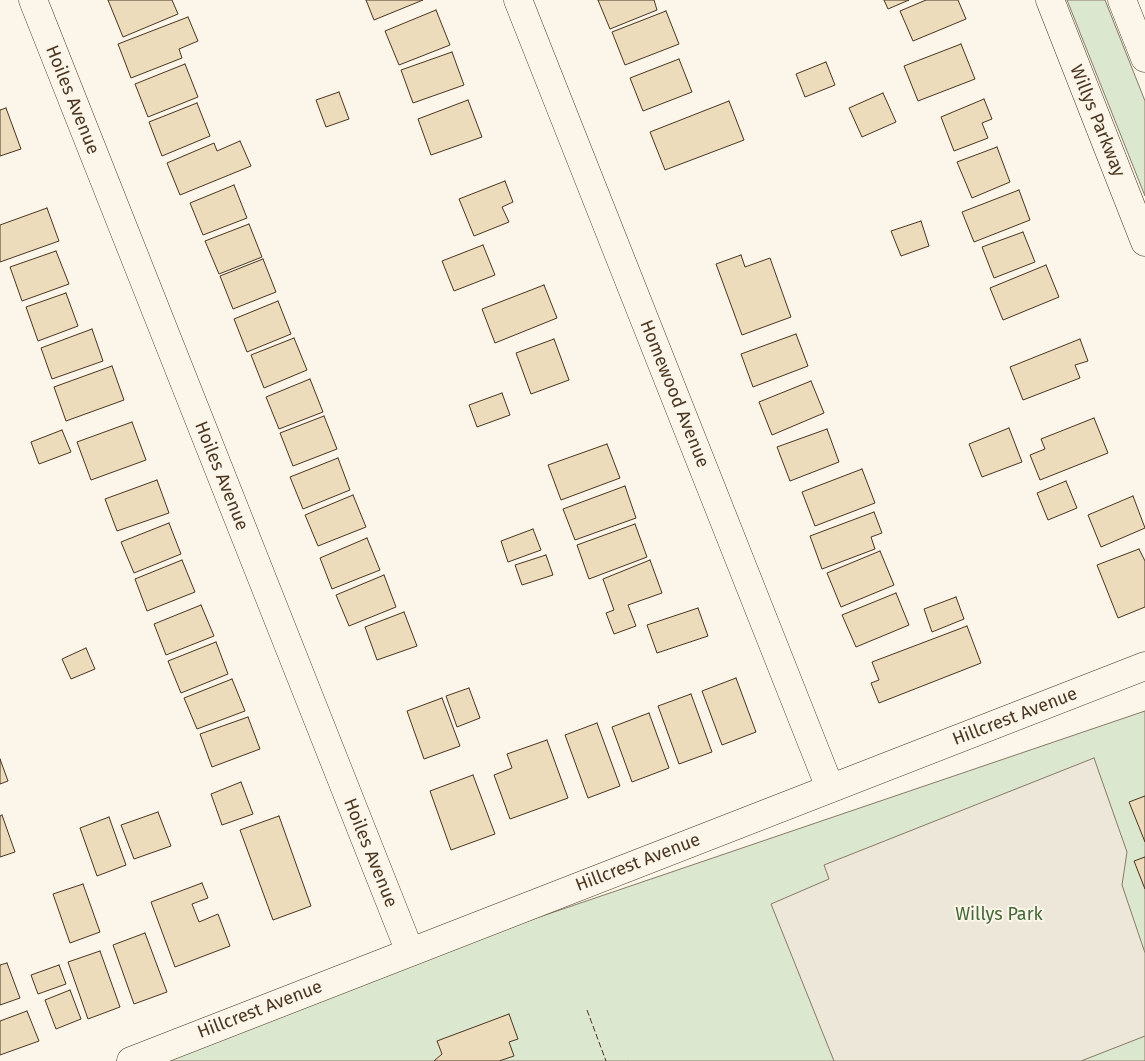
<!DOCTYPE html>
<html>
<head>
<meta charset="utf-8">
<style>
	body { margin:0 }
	canvas { display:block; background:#fbf6e9 }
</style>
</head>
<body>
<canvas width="1145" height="1061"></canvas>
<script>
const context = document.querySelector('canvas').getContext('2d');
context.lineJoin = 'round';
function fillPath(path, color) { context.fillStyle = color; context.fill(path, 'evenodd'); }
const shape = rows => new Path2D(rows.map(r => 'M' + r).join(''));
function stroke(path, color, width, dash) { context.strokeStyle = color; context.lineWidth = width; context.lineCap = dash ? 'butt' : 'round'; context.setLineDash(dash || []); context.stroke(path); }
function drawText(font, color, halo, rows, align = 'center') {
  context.font = font + ' "Fira Sans",sans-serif'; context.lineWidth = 4; context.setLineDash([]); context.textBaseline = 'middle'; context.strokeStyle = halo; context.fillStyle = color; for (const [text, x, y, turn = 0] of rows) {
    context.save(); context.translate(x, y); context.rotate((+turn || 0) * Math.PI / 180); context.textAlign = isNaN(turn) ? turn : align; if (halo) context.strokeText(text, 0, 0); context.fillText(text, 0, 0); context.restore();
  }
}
const green = shape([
	[1067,0,1105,0,1145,101,1145,196,1067,0],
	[1145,711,1145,1061,116,1061,1145,711]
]);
fillPath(green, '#dce7d0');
stroke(green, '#887966', 1);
const parking = shape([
	[1094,758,1127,852,1122,885,1145,953,1145,1036,1081,1061,834,1061,771,904,829,879,824,865,1094,758]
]);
fillPath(parking, '#ede7d9');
stroke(parking, '#887966', 1);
const building = shape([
	[108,0,172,0,178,14,123,37,108,0],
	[366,0,423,0,374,20,366,0],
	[598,0,654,0,657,10,610,29,598,0],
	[884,0,909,0,888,9,884,0],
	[926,0,958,0,966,19,913,41,900,11,926,0],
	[436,10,450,45,399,65,385,31,436,10],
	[666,11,679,44,625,65,612,32,666,11],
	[188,17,198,41,179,49,182,58,131,78,118,44,188,17],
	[961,44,975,79,918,101,904,66,961,44],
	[452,52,464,85,413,103,401,70,452,52],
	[679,59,692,92,643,111,630,78,679,59],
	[826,62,835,85,805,97,796,74,826,62],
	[185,64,198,97,148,117,135,84,185,64],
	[339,92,349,119,326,127,316,100,339,92],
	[883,93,896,122,862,137,849,108,883,93],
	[984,99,992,119,982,123,988,138,954,151,941,117,984,99],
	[468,100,482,137,431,155,418,119,468,100],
	[729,101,744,140,665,170,650,132,729,101],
	[197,103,210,136,162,156,149,122,197,103],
	[6,108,21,149,0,156,0,110,6,108],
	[240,141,251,166,180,195,167,163,214,143,217,151,240,141],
	[997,147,1010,182,972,198,957,162,997,147],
	[505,181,513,202,502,207,509,222,474,236,459,199,505,181],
	[234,185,247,218,203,235,190,203,234,185],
	[1019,190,1030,220,974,242,962,212,1019,190],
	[47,208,59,241,0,262,0,225,47,208],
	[921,221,929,246,901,256,891,231,921,221],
	[249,224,262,257,219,274,205,241,249,224],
	[1023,232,1035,262,994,278,982,247,1023,232],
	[483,245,495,275,454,291,442,261,483,245],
	[56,251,69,284,22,301,10,267,56,251],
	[741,255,745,267,770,258,791,317,742,335,716,264,741,255],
	[263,259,276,292,233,309,220,276,263,259],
	[1046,265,1059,297,1003,320,990,288,1046,265],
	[544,285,557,318,495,343,482,309,544,285],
	[66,293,78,326,38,341,26,307,66,293],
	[278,301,291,334,247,352,234,319,278,301],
	[92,329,103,361,52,379,41,348,92,329],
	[796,334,808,366,753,387,741,354,796,334],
	[294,338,307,370,264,388,251,355,294,338],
	[554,339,569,380,531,394,516,353,554,339],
	[1080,339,1088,361,1075,365,1080,378,1023,400,1010,367,1080,339],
	[112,366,124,400,66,421,54,387,112,366],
	[310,379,323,412,279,429,266,397,310,379],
	[811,381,824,413,772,435,759,402,811,381],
	[502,393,510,415,477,427,469,405,502,393],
	[324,416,337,449,293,466,280,433,324,416],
	[1094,418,1108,453,1040,480,1030,455,1045,449,1041,439,1094,418],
	[132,422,146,460,91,480,77,442,132,422],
	[1009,428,1022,462,982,477,969,444,1009,428],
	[827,429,839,462,790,481,777,447,827,429],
	[62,430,71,452,39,464,31,442,62,430],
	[607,444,620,478,561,500,548,465,607,444],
	[338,458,350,490,303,509,290,477,338,458],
	[862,469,875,503,815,526,802,492,862,469],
	[157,480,169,513,117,531,105,499,157,480],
	[1066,481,1077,508,1048,520,1037,493,1066,481],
	[625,486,636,518,575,540,563,509,625,486],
	[353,495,366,527,318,546,305,515,353,495],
	[1133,496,1145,528,1101,547,1088,515,1133,496],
	[874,512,882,533,871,537,875,549,822,569,810,536,874,512],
	[169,523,181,554,134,573,121,542,169,523],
	[635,524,647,557,589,579,577,545,635,524],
	[533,529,541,550,508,562,501,541,533,529],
	[367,538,380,570,332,589,320,558,367,538],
	[1139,549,1145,561,1145,607,1118,618,1097,565,1139,549],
	[880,551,894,585,841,607,827,573,880,551],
	[546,555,553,575,522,585,515,565,546,555],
	[182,560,195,592,147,611,135,579,182,560],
	[650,560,662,593,628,605,636,626,614,634,606,613,614,610,603,579,650,560],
	[384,575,396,607,349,626,336,595,384,575],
	[896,593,909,625,856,647,842,615,896,593],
	[956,597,964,619,932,632,924,609,956,597],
	[201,605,214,636,166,655,154,624,201,605],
	[698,608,708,636,657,653,647,625,698,608],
	[404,612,417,646,377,660,365,627,404,612],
	[967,626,981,663,879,703,871,683,879,680,872,662,967,626],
	[216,642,228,674,181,693,168,661,216,642],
	[86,648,95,669,71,679,62,659,86,648],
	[736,678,756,732,722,745,702,691,736,678],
	[232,679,245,711,197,729,184,698,232,679],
	[469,688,480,718,457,727,446,696,469,688],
	[691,694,712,752,679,764,658,706,691,694],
	[442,698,460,746,424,759,407,711,442,698],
	[649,713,669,768,632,782,612,727,649,713],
	[248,717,260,749,212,767,200,734,248,717],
	[597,723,620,786,588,798,565,735,597,723],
	[547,740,568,798,510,819,494,775,512,768,507,754,547,740],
	[0,759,8,781,0,784,0,759],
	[473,775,495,834,451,850,430,791,473,775],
	[241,782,253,814,222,825,211,794,241,782],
	[1145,796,1145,842,1129,802,1145,796],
	[158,812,171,846,134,859,121,825,158,812],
	[2,815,15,852,0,857,0,816,2,815],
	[279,816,311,906,273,920,240,830,279,816],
	[109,817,126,865,97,876,80,828,109,817],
	[1145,857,1145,889,1134,861,1145,857],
	[202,883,208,898,192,904,199,922,218,914,230,946,175,967,151,902,202,883],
	[83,884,100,932,70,943,53,894,83,884],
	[145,933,167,992,134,1004,113,945,145,933],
	[100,951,120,1007,88,1019,68,962,100,951],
	[7,963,20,998,0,1005,0,965,7,963],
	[59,965,66,984,38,994,31,975,59,965],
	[70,990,81,1019,56,1029,45,1000,70,990],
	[27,1011,39,1041,0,1055,0,1021,27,1011],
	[509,1014,518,1039,509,1042,514,1056,499,1061,434,1061,442,1054,437,1041,509,1014]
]);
fillPath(building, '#ecdcbc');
stroke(building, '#4a3520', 1);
const minor = shape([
	[33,0,410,952],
	[518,0,830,788],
	[131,1061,1145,666]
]);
const major = shape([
	[1050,0,1145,242],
	[1122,0,1145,58]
]);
stroke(minor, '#4a3520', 29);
stroke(major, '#4a3520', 29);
stroke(minor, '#fbf6e9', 28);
stroke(major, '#fbf6e9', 28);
stroke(shape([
	[587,1010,606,1061]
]), '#4a3520', 1, [6, 2.5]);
drawText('18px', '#4a3520', '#fbf6e9', [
	["Hoiles Avenue",72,100,68],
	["Willys Parkway",1097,121,68],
	["Homewood Avenue",674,394,68],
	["Hoiles Avenue",221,476,68],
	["Hillcrest Avenue",1015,717,-21],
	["Hoiles Avenue",370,853,68],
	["Hillcrest Avenue",638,863,-21],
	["Hillcrest Avenue",260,1010,-21]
]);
drawText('18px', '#436837', '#fbf6e9', [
	["Willys Park",999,915]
]);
</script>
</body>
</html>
